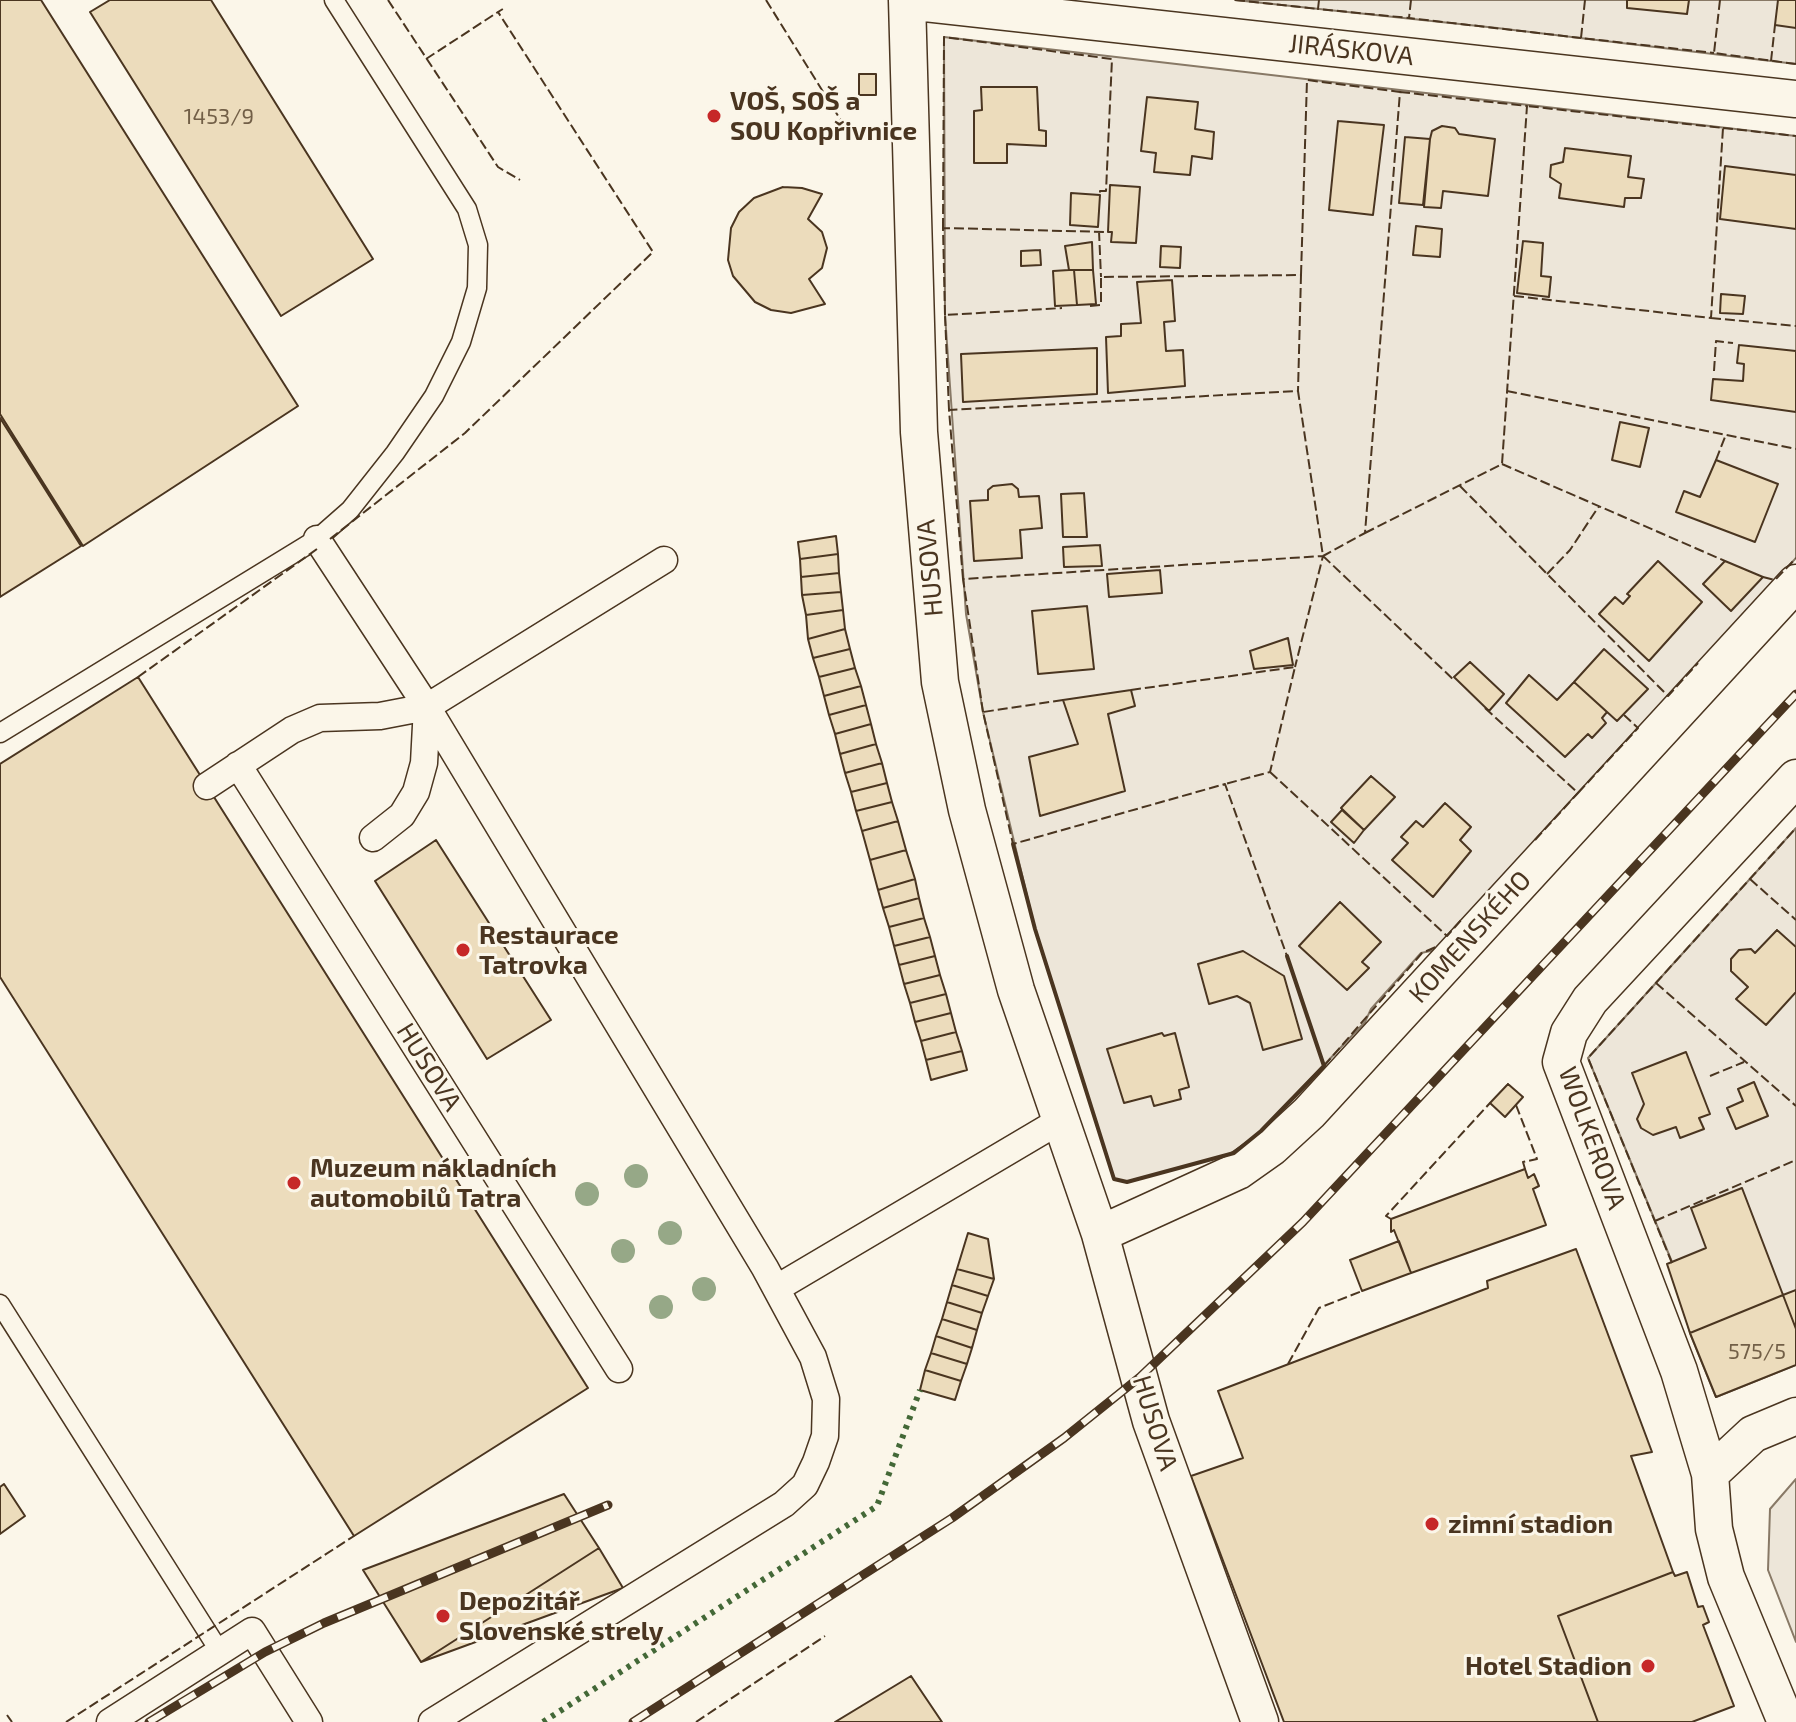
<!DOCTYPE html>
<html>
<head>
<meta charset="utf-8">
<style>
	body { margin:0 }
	canvas { display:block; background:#fbf6e9 }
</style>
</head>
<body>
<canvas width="1796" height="1722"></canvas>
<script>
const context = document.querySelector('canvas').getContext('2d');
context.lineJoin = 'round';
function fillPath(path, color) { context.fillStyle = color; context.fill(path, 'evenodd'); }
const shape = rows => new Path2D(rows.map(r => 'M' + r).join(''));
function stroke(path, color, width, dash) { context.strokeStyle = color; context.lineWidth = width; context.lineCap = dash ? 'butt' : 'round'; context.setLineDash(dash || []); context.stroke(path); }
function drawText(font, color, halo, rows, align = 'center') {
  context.font = font + ' "Exo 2",sans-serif'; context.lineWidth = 6; context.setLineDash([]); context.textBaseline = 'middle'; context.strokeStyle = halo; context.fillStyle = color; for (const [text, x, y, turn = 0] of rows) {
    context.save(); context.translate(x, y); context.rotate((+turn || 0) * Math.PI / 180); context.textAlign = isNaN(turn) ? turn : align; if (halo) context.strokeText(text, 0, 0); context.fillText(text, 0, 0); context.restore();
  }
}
const green = shape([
	[1235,0,1796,0,1796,64,1497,28,1235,0],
	[944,37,1796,136,1796,558,1435,950,1421,953,1371,1009,1365,1022,1261,1131,1234,1153,1127,1182,1114,1179,1035,929,983,712,966,614,945,315,944,37],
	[1796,828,1796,1365,1716,1397,1690,1333,1672,1262,1588,1058,1796,828],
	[1796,1479,1796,1642,1768,1570,1770,1509,1796,1479]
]);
fillPath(green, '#ede6d9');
stroke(green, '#887966', 2);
const building = shape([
	[0,0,41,0,298,406,83,546,0,414,0,0],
	[110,0,211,0,373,259,281,316,90,12,110,0],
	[1627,0,1689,0,1687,14,1627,8,1627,0],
	[1778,0,1796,0,1796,28,1775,25,1778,0],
	[859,74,876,74,876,95,859,95,859,74],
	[981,87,1037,87,1039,130,1046,131,1046,146,1007,144,1007,163,974,163,974,111,982,110,981,87],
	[1147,97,1198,102,1195,129,1214,132,1212,159,1192,156,1190,175,1154,172,1156,153,1141,151,1147,97],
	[1338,121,1384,125,1373,215,1329,210,1338,121],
	[1442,126,1455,128,1459,134,1495,139,1488,196,1443,191,1441,208,1424,207,1430,139,1432,131,1442,126],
	[1405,137,1430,139,1423,205,1399,203,1405,137],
	[1565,148,1631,156,1628,177,1644,179,1641,198,1625,198,1624,207,1559,198,1561,184,1550,177,1551,165,1563,162,1565,148],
	[1725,166,1796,175,1796,229,1720,219,1725,166],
	[1110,185,1140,187,1136,243,1111,242,1112,232,1108,232,1110,185],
	[783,187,802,188,822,194,808,219,822,232,827,248,822,268,809,279,825,304,791,313,771,310,755,302,733,276,728,260,731,228,739,212,754,198,783,187],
	[1071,193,1100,195,1098,227,1070,225,1071,193],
	[1416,226,1442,229,1440,257,1413,255,1416,226],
	[1523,241,1543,243,1541,276,1551,277,1549,297,1517,293,1523,241],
	[1092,242,1093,270,1069,270,1065,246,1092,242],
	[1161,246,1181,247,1180,268,1160,267,1161,246],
	[1040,250,1041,265,1021,266,1021,251,1040,250],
	[1069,270,1074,270,1077,305,1055,306,1053,271,1069,270],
	[1074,270,1093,270,1096,304,1077,305,1074,270],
	[1172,280,1175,321,1164,322,1166,351,1183,350,1185,386,1108,393,1106,337,1121,336,1121,324,1141,323,1137,282,1172,280],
	[1721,294,1745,296,1743,314,1720,313,1721,294],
	[1739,345,1796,351,1796,412,1711,400,1713,379,1743,381,1744,364,1737,363,1739,345],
	[1097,348,1097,394,963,402,961,354,1097,348],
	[0,418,81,546,0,597,0,418],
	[1620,422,1649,428,1640,467,1612,460,1620,422],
	[1716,460,1778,484,1755,542,1676,512,1684,491,1700,497,1716,460],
	[1012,484,1018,489,1019,497,1039,496,1042,528,1020,530,1022,558,974,561,970,501,988,500,988,490,993,486,1012,484],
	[1084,493,1087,537,1063,537,1061,494,1084,493],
	[836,536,838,554,800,559,798,542,836,536],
	[1100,545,1102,566,1064,567,1063,547,1100,545],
	[838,554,839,573,801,577,800,559,838,554],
	[1658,561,1702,602,1649,661,1599,614,1615,597,1623,604,1630,596,1627,594,1658,561],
	[1725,561,1763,577,1731,611,1703,584,1725,561],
	[1160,570,1162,593,1109,597,1107,574,1160,570],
	[839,573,841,592,802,595,801,577,839,573],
	[841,592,843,610,806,615,802,595,841,592],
	[1087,606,1094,669,1038,674,1032,611,1087,606],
	[843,610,845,629,808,639,806,615,843,610],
	[845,629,850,649,813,658,808,639,845,629],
	[1288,638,1293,665,1254,669,1250,651,1288,638],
	[850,649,855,668,819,677,813,658,850,649],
	[1604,649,1648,689,1617,721,1574,682,1604,649],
	[1470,662,1504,694,1489,711,1454,677,1470,662],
	[855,668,861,686,824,696,819,677,855,668],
	[1529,675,1557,700,1574,682,1607,712,1602,718,1606,723,1592,738,1588,734,1565,757,1506,703,1529,675],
	[138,677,588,1388,354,1536,0,977,0,764,138,677],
	[861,686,866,705,829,715,824,696,861,686],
	[1131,690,1135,706,1108,714,1125,791,1040,816,1029,757,1078,744,1063,700,1131,690],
	[866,705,871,724,835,734,829,715,866,705],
	[871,724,876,744,840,754,835,734,871,724],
	[876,744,882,763,845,773,840,754,876,744],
	[882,763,887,783,851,792,845,773,882,763],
	[1371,776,1395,797,1364,830,1341,808,1371,776],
	[887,783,892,802,856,811,851,792,887,783],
	[892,802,898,821,862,831,856,811,892,802],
	[1445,803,1471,827,1460,840,1471,851,1433,897,1392,860,1408,843,1401,837,1416,821,1423,827,1445,803],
	[1342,810,1364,830,1354,843,1331,822,1342,810],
	[898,821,906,850,870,860,862,831,898,821],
	[436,840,551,1020,487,1059,375,881,436,840],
	[906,850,915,879,878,890,870,860,906,850],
	[915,879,919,898,883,908,878,890,915,879],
	[919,898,924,918,889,927,883,908,919,898],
	[1340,902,1381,942,1362,962,1369,968,1347,990,1299,946,1340,902],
	[924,918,930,937,894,946,889,927,924,918],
	[1777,930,1796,947,1796,992,1766,1025,1736,999,1748,987,1731,971,1731,959,1739,950,1751,949,1755,953,1777,930],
	[930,937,935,956,899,965,894,946,930,937],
	[1243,951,1284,976,1302,1039,1263,1050,1250,1003,1237,996,1209,1004,1198,964,1243,951],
	[935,956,940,975,904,984,899,965,935,956],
	[940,975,946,994,910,1003,904,984,940,975],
	[946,994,951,1013,915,1022,910,1003,946,994],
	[951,1013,956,1032,921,1041,915,1022,951,1013],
	[956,1032,962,1051,926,1060,921,1041,956,1032],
	[1162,1033,1164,1036,1175,1033,1189,1087,1179,1090,1181,1099,1154,1106,1151,1096,1124,1103,1107,1049,1162,1033],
	[962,1051,967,1070,931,1080,926,1060,962,1051],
	[1686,1052,1710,1114,1699,1118,1704,1129,1680,1138,1676,1127,1653,1135,1641,1128,1637,1119,1644,1104,1632,1073,1686,1052],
	[1754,1082,1768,1116,1736,1129,1727,1108,1743,1101,1738,1089,1754,1082],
	[1508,1084,1523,1097,1505,1117,1490,1103,1508,1084],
	[1525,1169,1528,1178,1534,1174,1539,1186,1533,1189,1546,1225,1411,1273,1394,1230,1391,1232,1391,1219,1525,1169],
	[1742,1188,1783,1295,1690,1333,1667,1264,1706,1248,1691,1208,1742,1188],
	[968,1233,988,1239,994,1279,957,1269,968,1233],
	[1399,1241,1411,1273,1362,1291,1350,1260,1399,1241],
	[1576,1249,1652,1452,1631,1456,1673,1572,1558,1616,1598,1722,1284,1722,1191,1476,1243,1458,1218,1391,1488,1288,1487,1281,1576,1249],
	[957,1269,994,1279,988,1296,952,1285,957,1269],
	[952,1285,988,1296,982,1313,947,1302,952,1285],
	[1796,1290,1796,1329,1783,1295,1796,1290],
	[1783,1295,1796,1329,1796,1365,1716,1397,1690,1333,1783,1295],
	[947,1302,982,1313,977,1330,942,1319,947,1302],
	[942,1319,977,1330,972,1348,936,1336,942,1319],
	[936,1336,972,1348,967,1364,931,1353,936,1336],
	[931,1353,967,1364,961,1381,925,1370,931,1353],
	[925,1370,961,1381,955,1400,920,1390,925,1370],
	[4,1484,25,1516,0,1534,0,1487,4,1484],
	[564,1494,599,1548,421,1662,363,1570,564,1494],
	[599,1548,623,1588,421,1662,599,1548],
	[1673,1572,1675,1576,1687,1572,1698,1607,1703,1606,1709,1622,1703,1625,1734,1706,1692,1722,1598,1722,1558,1616,1673,1572],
	[911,1676,942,1722,835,1722,911,1676]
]);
fillPath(building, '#ecdcbc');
stroke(building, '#4a3520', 2);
const service = shape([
	[0,733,317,539,350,510,395,453,434,396,461,342,477,288,478,245,467,209,334,0],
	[0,1304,220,1652]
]);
const pedestrian = shape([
	[317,539,427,707,765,1268,813,1357,826,1399,825,1436,816,1462,805,1485,784,1504,432,1722],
	[238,765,619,1369],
	[207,786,292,730,320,718,380,716,427,707,664,560],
	[373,838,402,815,416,792,424,763,427,707],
	[777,1288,1061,1120],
	[110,1722,252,1631,309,1722]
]);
const minor = shape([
	[907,0,919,432,940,682,967,810,1016,990,1100,1234,1151,1421,1260,1722],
	[907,1,1796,99],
	[1100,1234,1238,1171,1272,1147,1309,1113,1796,583],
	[1710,1474,1753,1434,1796,1416],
	[1786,1722,1726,1577,1714,1529,1710,1474,1679,1371,1561,1062,1569,1033,1590,1000,1796,778]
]);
stroke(service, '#4a3520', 21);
stroke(pedestrian, '#4a3520', 29);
stroke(minor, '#4a3520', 39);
stroke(service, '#fbf6e9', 18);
stroke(pedestrian, '#fbf6e9', 26);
stroke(minor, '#fbf6e9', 36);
const rail = shape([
	[149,1722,265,1652,324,1623,608,1505],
	[633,1722,952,1518,1064,1438,1140,1377,1303,1222,1796,694]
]);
stroke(rail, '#4a3520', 9);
stroke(rail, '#fbf6e9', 6, [18]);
stroke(shape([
	[543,1722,877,1506,920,1390]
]), '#436837', 6, [4, 6]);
stroke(shape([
	[388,0,498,167,520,180],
	[766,0,845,127],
	[1235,0,1318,9],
	[1319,0,1318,9,1409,18],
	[1411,0,1409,18,1581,38],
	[1585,0,1581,38,1714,53],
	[1720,0,1714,53,1796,64],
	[426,59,498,12],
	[1771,61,1775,25],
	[1723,128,1796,136],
	[943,228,944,37,1112,59,1106,191,1100,191,1100,195],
	[1099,231,1101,277],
	[1301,275,1307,80,1400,92,1365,533,1323,556],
	[1514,296,1711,318,1723,128,1527,106],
	[1090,306,1101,305,1101,277,1301,275,1298,391],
	[945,315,943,228,1108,232],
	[1711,318,1796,326],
	[1714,371,1716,341,1733,343],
	[1507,391,1796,449],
	[949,410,945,315,1062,308],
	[1716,460,1725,437],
	[1502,464,1725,561],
	[1460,486,1668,696,1698,663],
	[1365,533,1502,464,1527,106,1400,92],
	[330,539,465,433,653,252,498,12,506,7],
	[1547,574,1570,550,1599,506],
	[1763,577,1775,580,1796,558],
	[963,579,949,410,1298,391,1323,556,1455,681],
	[138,677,317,549],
	[1131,690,1295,667,1270,772,1225,784],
	[1063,700,983,712,1013,844,1225,784,1287,956],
	[1485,708,1578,793,1638,728,1624,715],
	[983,712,963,579,1323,556,1295,667],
	[1270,772,1447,936,1462,919],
	[1535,840,1578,793],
	[1750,879,1796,920],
	[1656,983,1796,1106],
	[1324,1066,1422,953,1438,946],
	[1710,1076,1744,1062],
	[1516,1105,1537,1159,1523,1162,1525,1169],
	[1391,1219,1386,1216,1490,1103],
	[1655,1221,1796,1160],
	[1672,1263,1588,1058,1796,828],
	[1288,1364,1319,1308,1362,1291],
	[7,1715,12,1722],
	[66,1722,354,1536],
	[696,1722,825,1636]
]), '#4a3520', 2, [10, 4]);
stroke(shape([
	[1013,844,1035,929,1114,1179,1127,1182,1234,1153,1261,1131,1324,1066,1287,956]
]), '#4a3520', 4);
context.fillStyle = '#96a887';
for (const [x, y] of [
	[636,1176],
	[587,1194],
	[670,1233],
	[623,1251],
	[704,1289],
	[661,1307]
]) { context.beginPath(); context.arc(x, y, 12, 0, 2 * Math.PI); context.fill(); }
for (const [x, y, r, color] of [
	[714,116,8,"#c62828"],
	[463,950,8,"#c62828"],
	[294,1183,8,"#c62828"],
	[1432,1524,8,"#c62828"],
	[443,1616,8,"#c62828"],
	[1648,1666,8,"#c62828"]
]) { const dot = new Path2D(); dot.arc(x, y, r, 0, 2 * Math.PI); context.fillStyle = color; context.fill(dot); stroke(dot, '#fbf6e9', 3); }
drawText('22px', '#725f47', null, [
	["1453/9",219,117],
	["575/5",1757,1352]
]);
drawText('26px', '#4a3520', '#fbf6e9', [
	["JIRÁSKOVA",1351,50,6],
	["HUSOVA",930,568,-95],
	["KOMENSKÉHO",1470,937,-48],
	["HUSOVA",429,1067,58],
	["WOLKEROVA",1592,1138,70],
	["HUSOVA",1155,1423,73]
]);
drawText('bold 26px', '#4a3520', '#fbf6e9', [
	["VOŠ, SOŠ a",730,101],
	["SOU Kopřivnice",730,131],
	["Restaurace",479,935],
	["Tatrovka",479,965],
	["Muzeum nákladních",310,1168],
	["automobilů Tatra",310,1198],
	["zimní stadion",1448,1524],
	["Depozitář",459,1601],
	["Slovenské strely",459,1631],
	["Hotel Stadion",1632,1666,"right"]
], 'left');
</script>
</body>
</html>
